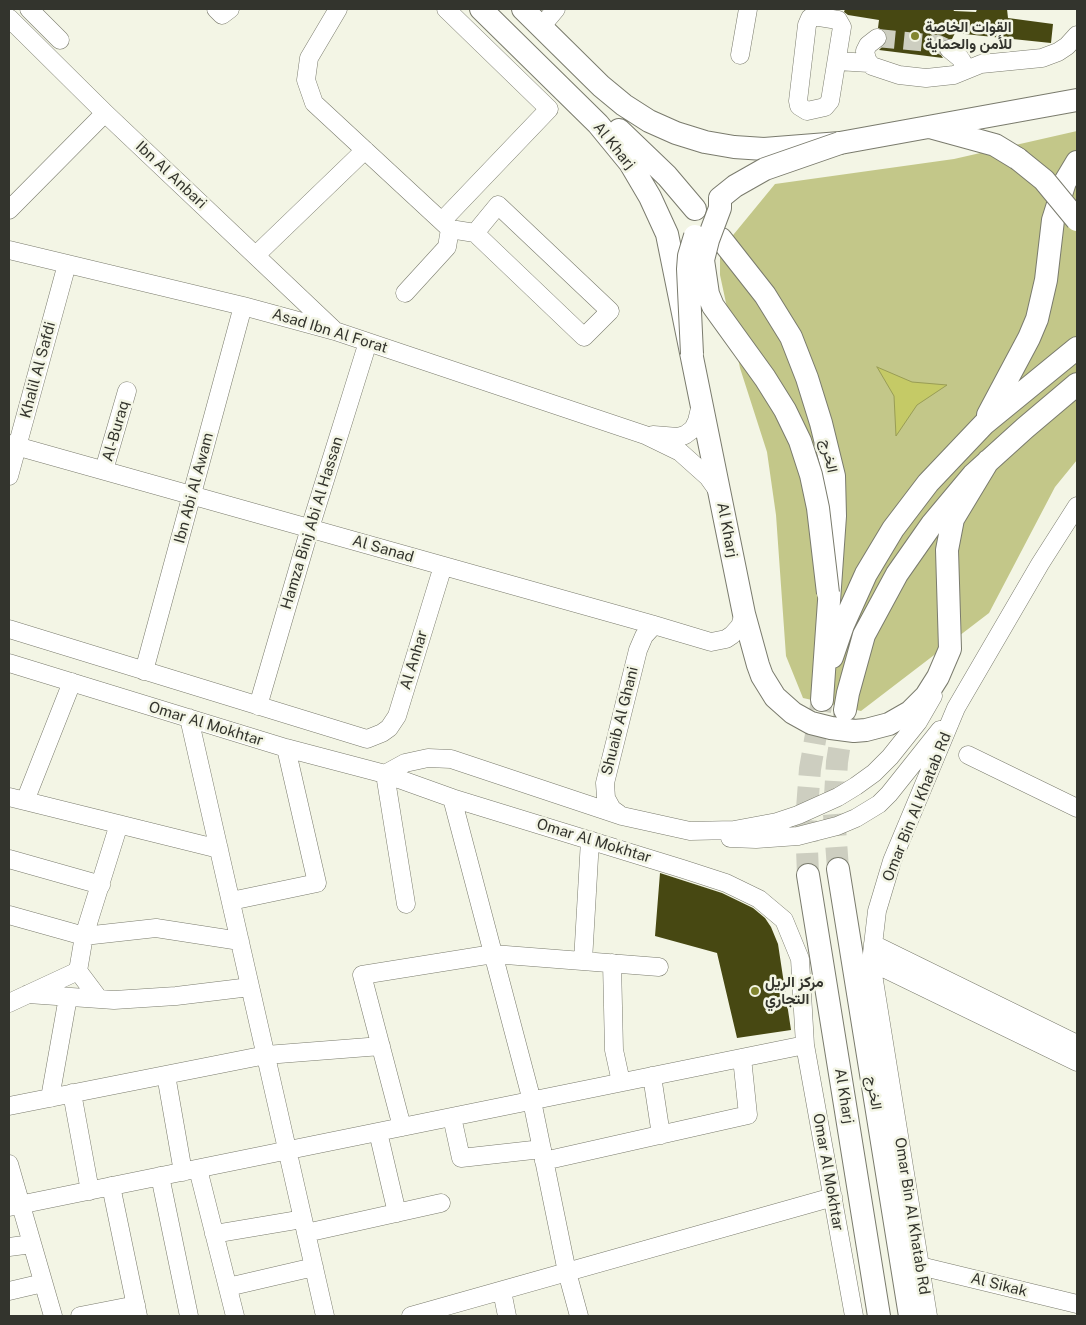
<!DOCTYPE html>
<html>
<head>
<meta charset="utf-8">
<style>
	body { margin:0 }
	#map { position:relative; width:1086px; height:1325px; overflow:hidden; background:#f3f5e5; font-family:"Public Sans",sans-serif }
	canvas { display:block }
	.frame { position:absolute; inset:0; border:10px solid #33342d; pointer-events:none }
</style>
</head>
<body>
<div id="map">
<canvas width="1086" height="1325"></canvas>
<div class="frame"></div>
</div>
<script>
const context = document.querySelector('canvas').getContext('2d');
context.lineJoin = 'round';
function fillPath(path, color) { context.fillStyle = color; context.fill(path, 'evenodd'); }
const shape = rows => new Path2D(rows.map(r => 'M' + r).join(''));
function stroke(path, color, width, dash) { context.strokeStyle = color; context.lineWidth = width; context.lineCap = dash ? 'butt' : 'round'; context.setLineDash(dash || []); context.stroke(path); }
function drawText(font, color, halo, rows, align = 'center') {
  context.font = font + ' "Public Sans",Vazirmatn,sans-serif'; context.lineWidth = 5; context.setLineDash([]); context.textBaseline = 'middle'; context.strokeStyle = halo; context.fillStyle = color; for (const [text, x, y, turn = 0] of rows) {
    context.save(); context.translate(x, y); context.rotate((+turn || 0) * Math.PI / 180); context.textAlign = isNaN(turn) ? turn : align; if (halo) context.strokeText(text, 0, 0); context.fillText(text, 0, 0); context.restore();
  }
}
fillPath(shape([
	[1077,131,1077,460,1055,487,989,613,861,711,803,698,786,656,776,515,767,452,740,368,720,275,720,251,775,184,954,159]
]), '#c3c789');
const water = shape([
	[877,367,912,382,947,385,917,405,896,436,894,396,877,367]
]);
fillPath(water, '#c5ca66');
stroke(water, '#999d55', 1);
fillPath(shape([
	[845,9,953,9,954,11,976,12,977,9,1007,9,1008,18,1053,24,1051,43,955,33,952,39,946,39,941,43,939,52,943,58,879,50,887,42,888,37,885,31,878,28,879,20,848,15,844,12],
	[660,873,722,893,753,908,765,918,771,927,778,944,791,1030,737,1038,717,953,655,936]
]), '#474812');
stroke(shape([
	[877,38,938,44,949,49]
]), '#cdcec0', 18, [18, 9]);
stroke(shape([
	[838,869,834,814,837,762,845,711],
	[808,875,806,822,810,769,822,700]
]), '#cdcec0', 22, [22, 11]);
const minor = shape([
	[29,9,60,40],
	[216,9,222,15,230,9],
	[338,9,309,58,306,80,314,103,450,229,447,247,405,293],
	[813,16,838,20,842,27,830,101,825,107,807,111,799,106,798,101,807,25,810,18,813,16],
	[9,18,105,113,333,329],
	[541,27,556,9],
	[877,38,868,45,865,51,867,60,872,66,899,75,926,78,954,75,981,64,1042,58,1058,52,1067,46,1077,35],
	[949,49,960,58,967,69],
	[740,55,748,9],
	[837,61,869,63],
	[9,210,105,113],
	[442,221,549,109,446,9],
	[450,229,475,233,498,205,610,311,584,337,475,233],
	[9,250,243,306,335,331,645,435,680,452,708,477,718,491],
	[256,255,365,150],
	[653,435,678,437,685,435,693,429,697,421,701,404],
	[9,444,654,625,711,642,726,639,732,635,740,626,744,614],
	[104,470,127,391],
	[9,476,67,264],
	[9,629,367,739,382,733,389,728,397,716,443,566],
	[9,663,286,748,385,774,452,798,683,869,726,883,759,899,784,920,800,959,805,1045,854,1316],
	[144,671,243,306],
	[258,706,310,528,368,342],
	[189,718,325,1316],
	[968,755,1077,808],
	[9,797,219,849],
	[452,798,532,1101,567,1272,579,1316],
	[25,801,72,682],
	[619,814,612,809,606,798,605,783,638,650,644,636,654,625],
	[730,838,756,839,798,836,837,826,856,818,879,804,889,794,940,730],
	[9,859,101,885],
	[231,901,317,883,286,748],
	[406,904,385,774,405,763,428,758,451,759,622,816,690,831,734,830,777,822,798,815,838,797,856,786,874,773,890,757,918,722,933,696],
	[9,915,84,936,119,824],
	[873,944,1077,1044],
	[583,961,590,840],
	[871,962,1077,1062],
	[612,963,614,1050,621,1082],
	[28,994,114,1000,176,996,250,987],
	[99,999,78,971,84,936,156,928,240,941],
	[9,1003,78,971],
	[166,1075,183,1172],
	[652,1076,661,1135],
	[72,1093,90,1191],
	[50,1098,68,997],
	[9,1106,266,1055,381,1046],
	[452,1117,461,1158,542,1149],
	[402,1127,362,975,493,954,659,967],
	[378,1132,397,1213],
	[544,1161,748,1115,742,1058],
	[9,1164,53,1316],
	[198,1169,235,1316],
	[160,1176,189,1316],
	[111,1186,138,1316],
	[9,1207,805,1045],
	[306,1233,441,1203],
	[214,1234,303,1219],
	[9,1247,32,1244],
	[920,1266,1077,1304],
	[228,1287,314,1267],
	[9,1291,43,1283],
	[502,1291,507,1316],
	[80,1316,136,1305],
	[411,1316,833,1197],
	[928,1316,871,962,877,911,892,861,956,708,1040,564,1077,506]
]);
const major = shape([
	[481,9,598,124,630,163,650,197,667,234,744,614,758,665,762,676,775,697,793,713,811,723,831,728,854,731,866,730,889,724,910,712,926,696,938,677,950,649,947,550,953,519,988,461],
	[523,9,601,86,624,105,649,121,676,133,705,142,734,147,764,149,840,143,1077,100],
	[933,128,995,145,1018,159],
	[619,130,667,176,695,209],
	[721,239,765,295,791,337,807,378,821,423,834,476,835,516,822,700],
	[988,415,1029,338,1037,319,1046,280,1053,220,1065,182,1077,162],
	[832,657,843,625,866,574,893,529,928,483,984,424,1077,348],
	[845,710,848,693,864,635,897,574,932,524,973,475,1025,428,1077,384],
	[838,869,910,1316],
	[808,875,879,1316]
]);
stroke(minor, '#7a7b6d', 19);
stroke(major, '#7a7b6d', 24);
stroke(minor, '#fff', 18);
stroke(major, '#fff', 22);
const majorBridge = shape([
	[1018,159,1044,180,1077,220],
	[692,354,688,269,689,256,695,236],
	[828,593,818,508,811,475,800,441,785,410,765,378,713,306,708,294,703,260,708,240,720,208,720,198,735,186,765,169,840,143]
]);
stroke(majorBridge, '#7a7b6d', 24, []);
stroke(majorBridge, '#fff', 22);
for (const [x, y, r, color] of [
	[915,36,5,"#82852f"],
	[755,991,5,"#82852f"]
]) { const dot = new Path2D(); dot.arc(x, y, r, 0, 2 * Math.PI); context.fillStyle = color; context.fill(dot); stroke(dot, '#f3f5e5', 2); }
drawText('bold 15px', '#33342d', '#f3f5e5', [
	["القوات الخاصة",925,27],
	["للأمن والحماية",925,44],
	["مركز الريل",765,982],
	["التجاري",765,999]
], 'left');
drawText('15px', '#33342d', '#f3f5e5', [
	["Al Kharj",614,146,51],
	["Ibn Al Anbari",171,175,43],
	["Asad Ibn Al Forat",330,331,17],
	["Khalil Al Safdi",38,370,-75],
	["Al-Buraq",116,431,-74],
	["الخرج",829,456,78],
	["Ibn Abi Al Awam",194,488,-75],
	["Hamza Binj Abi Al Hassan",312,523,-73],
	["Al Kharj",727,530,79],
	["Al Sanad",383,549,16],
	["Al Anhar",414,660,-73],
	["Shuaib Al Ghani",620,721,-76],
	["Omar Al Mokhtar",206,724,17],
	["Omar Bin Al Khatab Rd",917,807,-68],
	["Omar Al Mokhtar",594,841,17],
	["الخرج",874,1093,81],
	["Al Kharj",844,1096,81],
	["Omar Al Mokhtar",828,1172,80],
	["Omar Bin Al Khatab Rd",912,1216,81],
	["Al Sikak",999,1285,14]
]);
</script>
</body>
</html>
